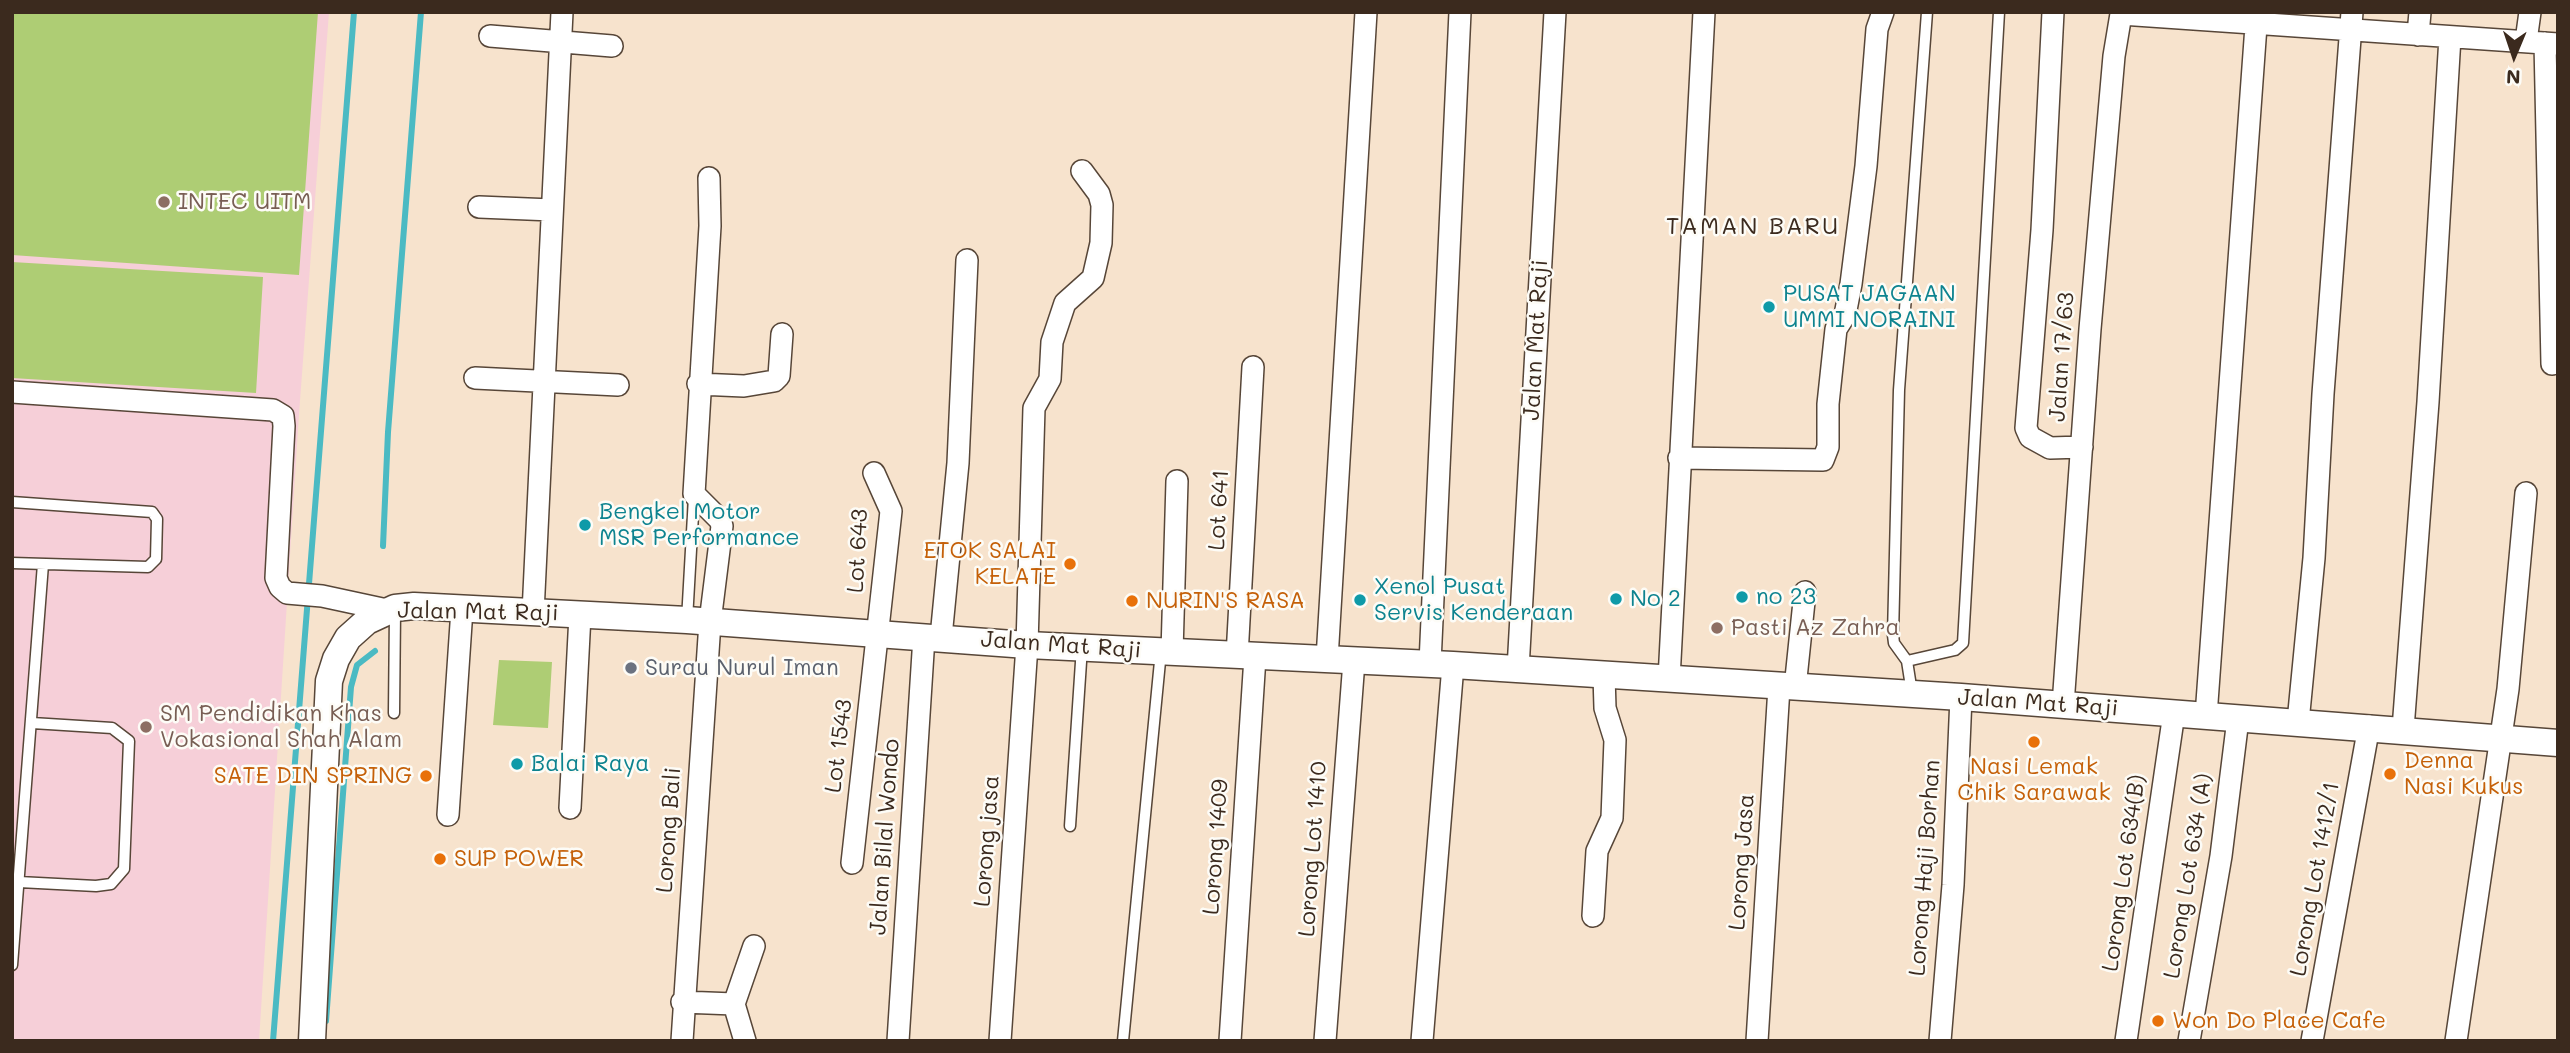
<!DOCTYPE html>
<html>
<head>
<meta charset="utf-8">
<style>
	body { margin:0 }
	#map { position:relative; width:2570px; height:1053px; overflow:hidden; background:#f7e3cd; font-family:Mali,sans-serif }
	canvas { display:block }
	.frame { position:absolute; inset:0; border:14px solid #3b2a1e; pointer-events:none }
	.north { position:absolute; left:2479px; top:21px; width:70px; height:70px; -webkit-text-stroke:5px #fdfcf7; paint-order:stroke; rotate:182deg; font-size:19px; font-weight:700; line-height:28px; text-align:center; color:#3b2a1e }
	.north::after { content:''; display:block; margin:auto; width:24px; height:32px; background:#3b2a1e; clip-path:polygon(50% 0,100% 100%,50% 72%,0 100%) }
</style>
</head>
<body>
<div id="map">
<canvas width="2570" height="1053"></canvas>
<div class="frame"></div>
<div class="north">N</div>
</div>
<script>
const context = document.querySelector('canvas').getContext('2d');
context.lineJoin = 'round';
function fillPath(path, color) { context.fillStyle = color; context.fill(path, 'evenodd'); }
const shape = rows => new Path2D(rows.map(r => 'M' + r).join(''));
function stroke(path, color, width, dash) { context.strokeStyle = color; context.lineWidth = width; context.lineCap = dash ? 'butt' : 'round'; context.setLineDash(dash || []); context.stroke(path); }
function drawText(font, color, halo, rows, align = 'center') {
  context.font = font + ' Mali,sans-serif'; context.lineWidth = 5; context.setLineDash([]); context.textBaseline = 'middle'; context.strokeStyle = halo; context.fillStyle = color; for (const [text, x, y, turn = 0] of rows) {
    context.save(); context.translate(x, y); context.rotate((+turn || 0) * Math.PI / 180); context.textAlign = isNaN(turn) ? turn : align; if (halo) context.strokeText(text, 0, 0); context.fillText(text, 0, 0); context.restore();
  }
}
fillPath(shape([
	[12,12,329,12,299,414,259,1041,12,1041]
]), '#f6cfd8');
fillPath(shape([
	[12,12,318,12,299,275,12,255],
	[12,262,263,277,256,393,12,378],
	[499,660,552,662,548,728,493,725]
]), '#aecd74');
stroke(shape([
	[383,546,388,432,421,12],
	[326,1021,351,687,357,665,375,651],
	[273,1041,354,12]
]), '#4bbac3', 6);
const service = shape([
	[12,502,152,512,157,519,156,559,148,567,12,563],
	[687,620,694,497],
	[1907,661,1955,650,1963,643,1999,12],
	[1912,693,1907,661,1894,643,1893,635,1899,390,1927,12],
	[394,713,395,611],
	[1070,826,1082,647],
	[19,882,96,886,111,884,124,869,129,741,112,728,32,723],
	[12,965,43,564],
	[1123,1041,1161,651]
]);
const minor = shape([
	[2053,12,2042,230,2026,428,2030,437,2050,448,2082,447],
	[2121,14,2558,44],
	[2418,35,2420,12],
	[490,36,612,46],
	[2526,41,2530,12],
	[2545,43,2552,364],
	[479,207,552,210],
	[475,378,618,385],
	[698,384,744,386,774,381,779,376,782,334],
	[12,392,273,410,283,416,284,426,276,578,280,587,287,593,322,596,387,610],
	[1679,458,1823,460,1828,447,1828,404,1836,329,1845,315,1851,284,1866,166,1877,29,1883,12],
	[533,613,562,12],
	[941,637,958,463,967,260],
	[1172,652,1177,481],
	[1237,656,1253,367],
	[1327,659,1366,12],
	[1430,663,1460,12],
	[1518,669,1555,12],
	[1669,679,1704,12],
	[1795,688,1805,592],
	[2063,705,2090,329,2114,56,2121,14],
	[2206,716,2257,12],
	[2298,722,2314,558,2323,394,2352,12],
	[2403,729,2428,402,2450,37],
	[570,808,580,615],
	[448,815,462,609],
	[852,863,891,511,874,473],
	[1593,916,1597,851,1612,818,1615,740,1605,708,1604,675],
	[682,1002,734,1004,745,1041],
	[734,1004,754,946],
	[682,1041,710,622,722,526,720,520,694,494,710,226,709,178],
	[898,1041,924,637],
	[1000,1041,1027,645,1034,408,1050,379,1052,342,1065,303,1093,278,1101,243,1102,205,1099,194,1082,171],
	[1230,1041,1255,657],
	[1325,1041,1354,661],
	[1422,1041,1453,665],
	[1757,1041,1779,687],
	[1940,1041,1953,885,1961,697],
	[2126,1041,2174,713],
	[2189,1041,2221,856,2238,719],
	[2312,1041,2369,726],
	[2456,1041,2508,689,2526,493]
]);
const tertiary = shape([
	[312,1041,329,681,336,659,348,638,367,621,395,608,414,606,687,620,1027,645,1453,665,1961,697,2558,743]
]);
stroke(service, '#574638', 13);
stroke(minor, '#574638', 24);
stroke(tertiary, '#574638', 29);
stroke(service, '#fff', 10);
stroke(minor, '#fff', 21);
stroke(tertiary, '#fff', 26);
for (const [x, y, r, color] of [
	[164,202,7,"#8d6e63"],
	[1769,307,7,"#0f9aa8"],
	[585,525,7,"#0f9aa8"],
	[1070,564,7,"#e8710a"],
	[1742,597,7,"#0f9aa8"],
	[1616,599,7,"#0f9aa8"],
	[1360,600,7,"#0f9aa8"],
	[1132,601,7,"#e8710a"],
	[1717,628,7,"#8d6e63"],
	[631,668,7,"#6b7280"],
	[146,727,7,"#8d6e63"],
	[2034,742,7,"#e8710a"],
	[517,764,7,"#0f9aa8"],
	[2390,774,7,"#e8710a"],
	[426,776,7,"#e8710a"],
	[440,859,7,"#e8710a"],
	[2158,1021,7,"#e8710a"]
]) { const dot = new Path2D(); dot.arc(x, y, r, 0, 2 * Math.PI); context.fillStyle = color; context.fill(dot); stroke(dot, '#fdfcf7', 2.5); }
drawText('23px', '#785e54', '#fdfcf7', [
	["INTEC UITM",178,202],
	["Pasti Az Zahra",1731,628],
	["SM Pendidikan Khas",160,714],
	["Vokasional Shah Alam",160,740]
], 'left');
drawText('23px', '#0d838f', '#fdfcf7', [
	["PUSAT JAGAAN",1783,294],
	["UMMI NORAINI",1783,320],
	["Bengkel Motor",599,512],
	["MSR Performance",599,538],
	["Xenol Pusat",1374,587],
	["Servis Kenderaan",1374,613],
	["no 23",1756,597],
	["No 2",1630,599],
	["Balai Raya",531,764]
], 'left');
drawText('23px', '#3b2a1e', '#fdfcf7', [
	["Jalan Mat Raji",1536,340,-87],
	["Jalan 17/63",2062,357,-86],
	["Lot 641",1219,510,-87],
	["Lot 643",858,551,-87],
	["Jalan Mat Raji",478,612,1],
	["Jalan Mat Raji",1061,645,4],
	["Jalan Mat Raji",2038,703,4],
	["Lot 1543",839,746,-83],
	["Lorong Bali",669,830,-86],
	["Jalan Bilal Wondo",885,837,-86],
	["Lorong jasa",987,841,-86],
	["Lorong 1409",1216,847,-86],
	["Lorong Lot 1410",1313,849,-86],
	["Lorong Jasa",1742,862,-86],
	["Lorong Haji Borhan",1925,868,-86],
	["Lorong Lot 634(B)",2124,873,-82],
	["Lorong Lot 634 (A)",2188,876,-81],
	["Lorong Lot 1412/1",2315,879,-80]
]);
drawText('23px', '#c56008', '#fdfcf7', [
	["ETOK SALAI",1056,551,"right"],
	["KELATE",1056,577,"right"],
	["NURIN'S RASA",1146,601],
	["Denna",2404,761],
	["Nasi Kukus",2404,787],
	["Nasi Lemak",2034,767,"center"],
	["Chik Sarawak",2034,793,"center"],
	["SATE DIN SPRING",412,776,"right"],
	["SUP POWER",454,859],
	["Won Do Place Cafe",2172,1021]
], 'left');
drawText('23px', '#5b616d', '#fdfcf7', [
	["Surau Nurul Iman",645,668]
], 'left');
context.letterSpacing = '2px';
drawText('24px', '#3b2a1e', '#fdfcf7', [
	["TAMAN BARU",1753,227]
]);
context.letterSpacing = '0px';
</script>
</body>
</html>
